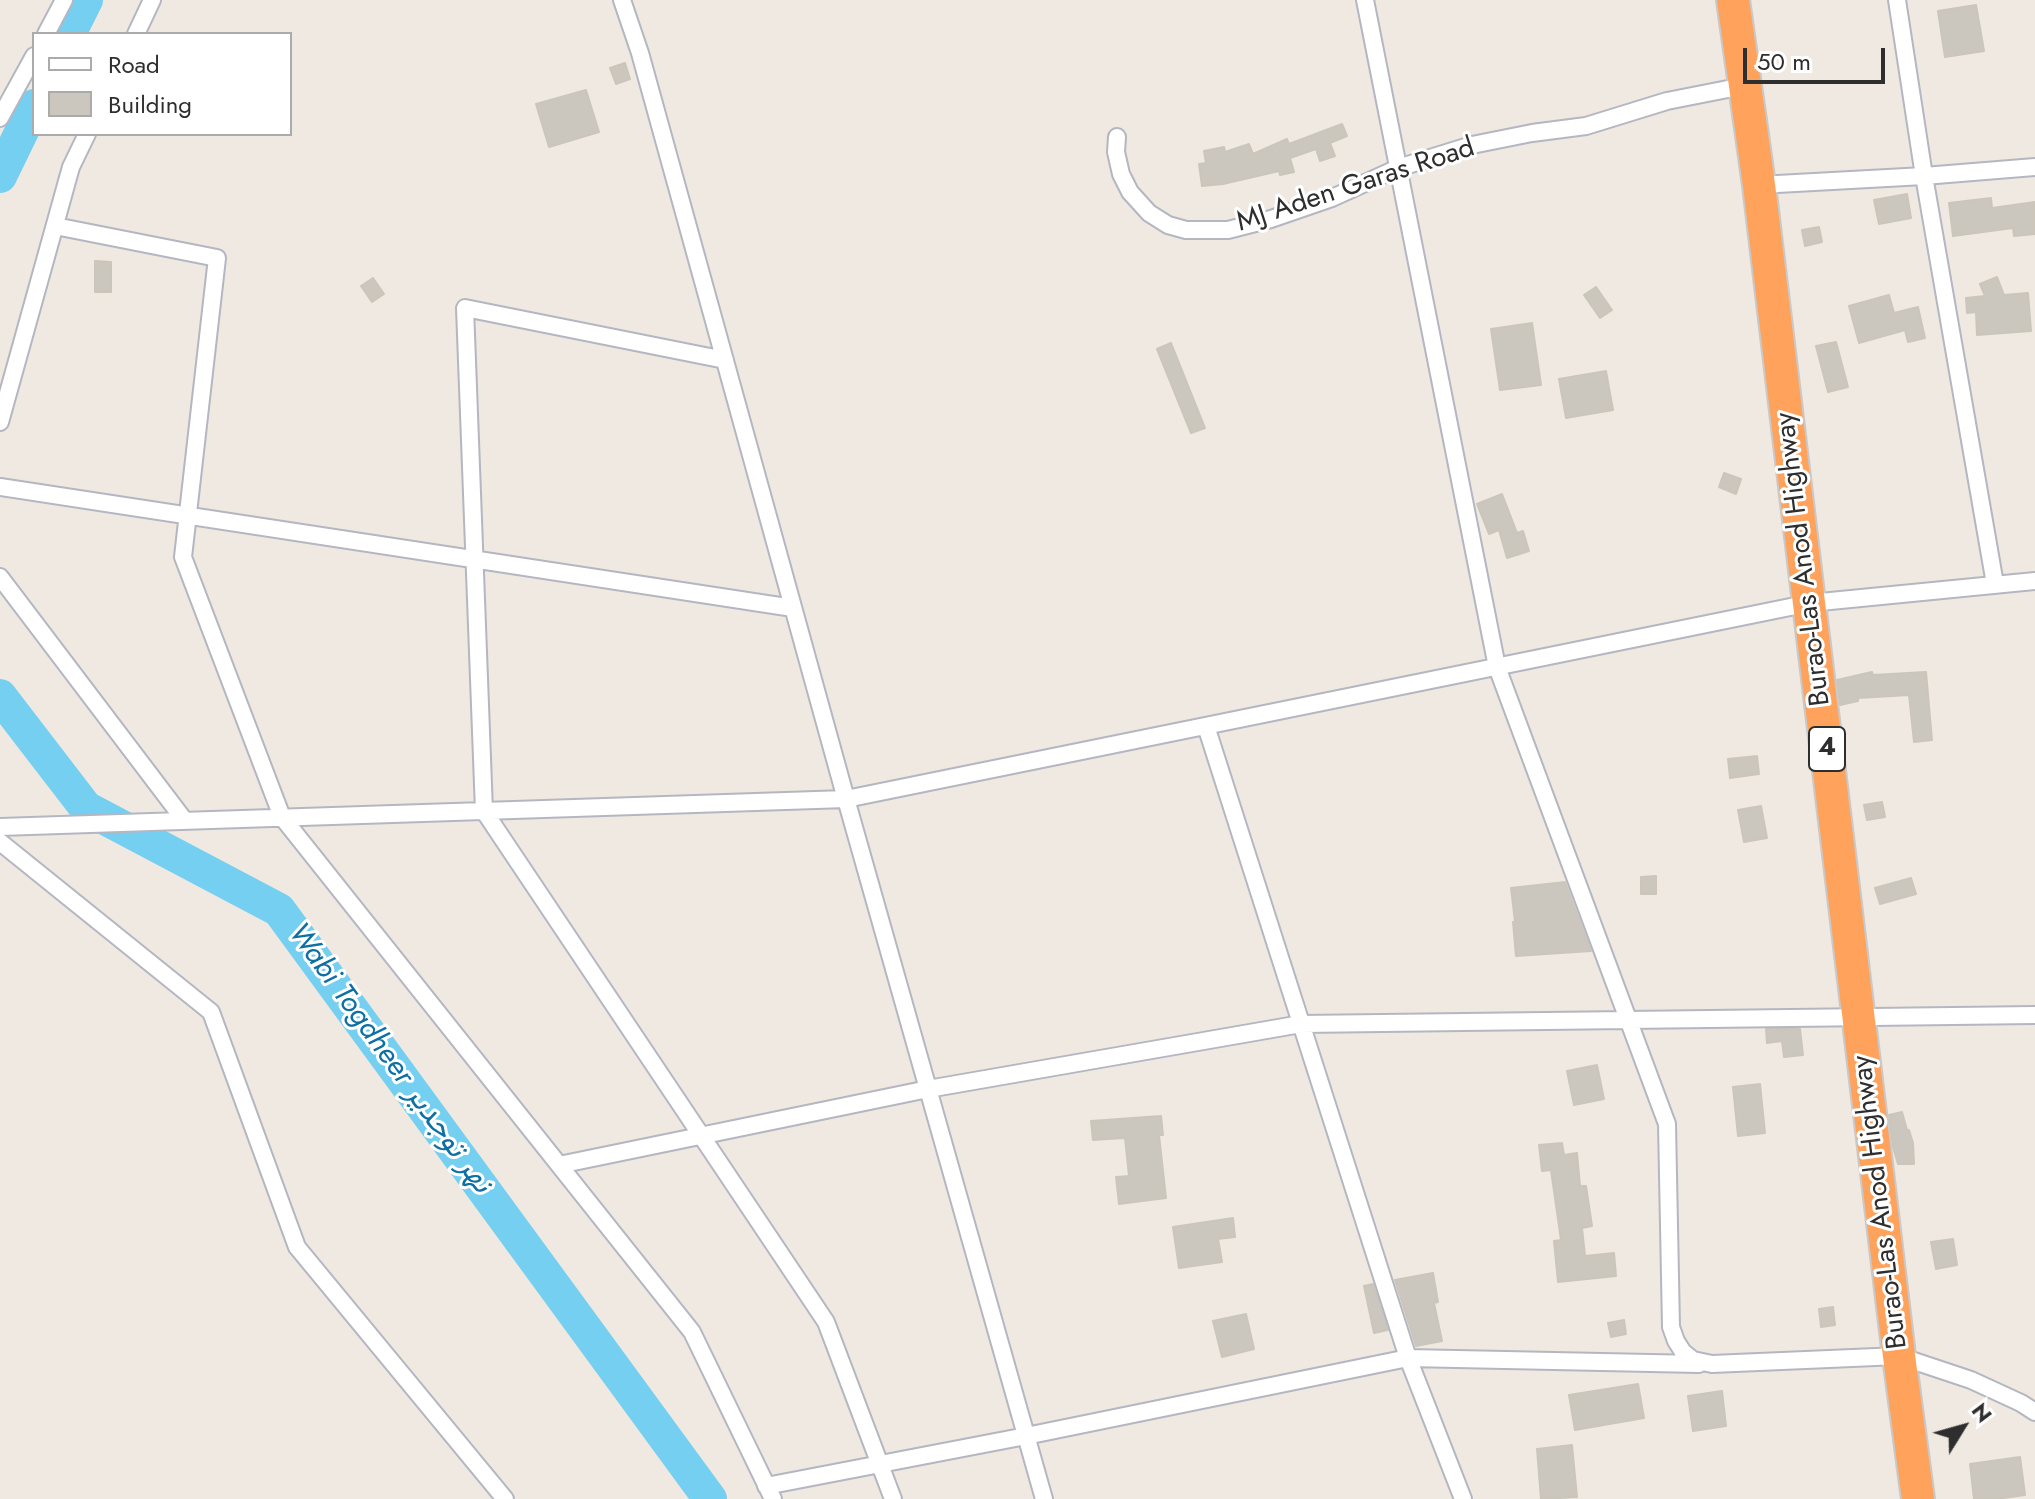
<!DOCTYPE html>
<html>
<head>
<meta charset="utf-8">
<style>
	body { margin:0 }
	#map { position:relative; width:2035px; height:1499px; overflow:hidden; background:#efe9e1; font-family:Jost,sans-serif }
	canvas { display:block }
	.legend { position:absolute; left:32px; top:32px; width:260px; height:104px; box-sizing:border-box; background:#fff; border:2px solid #ababab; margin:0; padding:10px 14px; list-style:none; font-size:24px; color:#2e2e2e }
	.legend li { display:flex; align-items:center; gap:16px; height:40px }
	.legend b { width:40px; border:2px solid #ababab }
	.north { position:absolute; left:1923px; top:1387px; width:80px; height:80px; -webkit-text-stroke:6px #fff; paint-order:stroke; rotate:53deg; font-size:22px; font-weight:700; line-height:32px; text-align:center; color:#2e2e2e }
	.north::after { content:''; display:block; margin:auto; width:28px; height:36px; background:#2e2e2e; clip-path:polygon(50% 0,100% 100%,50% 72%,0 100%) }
	.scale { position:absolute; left:1743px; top:48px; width:142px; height:36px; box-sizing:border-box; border:4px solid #2e2e2e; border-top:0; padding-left:10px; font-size:24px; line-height:28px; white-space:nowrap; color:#2e2e2e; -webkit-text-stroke:6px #fff; paint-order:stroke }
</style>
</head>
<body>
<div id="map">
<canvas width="2035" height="1499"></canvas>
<ul class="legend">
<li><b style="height:10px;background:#fff"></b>Road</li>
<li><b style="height:22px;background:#cbc7bf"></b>Building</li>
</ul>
<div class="north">N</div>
<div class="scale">50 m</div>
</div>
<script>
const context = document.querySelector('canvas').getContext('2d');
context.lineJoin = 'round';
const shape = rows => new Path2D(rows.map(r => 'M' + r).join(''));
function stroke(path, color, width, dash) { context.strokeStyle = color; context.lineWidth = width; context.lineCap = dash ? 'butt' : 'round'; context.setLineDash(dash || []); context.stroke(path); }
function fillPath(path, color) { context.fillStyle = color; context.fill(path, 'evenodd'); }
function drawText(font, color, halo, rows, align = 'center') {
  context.font = font + ' Jost,Vazirmatn,sans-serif'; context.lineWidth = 6; context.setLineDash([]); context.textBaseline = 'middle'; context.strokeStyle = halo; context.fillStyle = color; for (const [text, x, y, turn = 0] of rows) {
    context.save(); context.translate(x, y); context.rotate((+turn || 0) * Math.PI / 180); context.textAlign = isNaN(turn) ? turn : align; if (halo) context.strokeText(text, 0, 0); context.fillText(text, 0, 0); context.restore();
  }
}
stroke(shape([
	[69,34,86,0],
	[0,176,34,106],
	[0,696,86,808,279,910,710,1499]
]), '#75cff0', 34);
const building = shape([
	[1976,5,1984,51,1945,57,1938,11,1976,5],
	[625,63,630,79,616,84,610,68,625,63],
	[586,90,599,132,549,147,536,104,586,90],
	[1342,124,1347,136,1330,143,1335,156,1320,161,1316,149,1290,158,1294,172,1280,175,1279,171,1223,184,1202,186,1199,164,1206,163,1204,151,1224,147,1225,152,1249,144,1253,154,1287,139,1289,144,1342,124],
	[1907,194,1911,218,1879,224,1874,200,1907,194],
	[1991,198,1992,208,2035,202,2035,234,2014,236,2013,228,1953,236,1949,203,1991,198],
	[1819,227,1822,242,1805,246,1802,230,1819,227],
	[95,261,111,262,111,292,95,292,95,261],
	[1997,277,2004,295,2028,293,2031,331,1977,335,1976,312,1967,313,1966,298,1985,296,1980,284,1997,277],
	[373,278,384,294,372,302,361,286,373,278],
	[1596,287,1612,310,1600,318,1584,295,1596,287],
	[1889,295,1894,313,1918,307,1925,338,1908,342,1905,330,1859,343,1849,306,1889,295],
	[1532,323,1541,385,1500,390,1491,329,1532,323],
	[1836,342,1848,387,1828,392,1816,346,1836,342],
	[1171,343,1205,428,1191,433,1157,349,1171,343],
	[1606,371,1613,410,1566,418,1559,379,1606,371],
	[1724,473,1741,479,1736,494,1719,487,1724,473],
	[1502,494,1517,533,1523,531,1529,551,1507,558,1499,530,1489,534,1477,504,1502,494],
	[1872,672,1873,675,1926,672,1932,740,1914,742,1909,695,1858,698,1858,701,1840,705,1837,680,1872,672],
	[1757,756,1759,774,1730,778,1728,759,1757,756],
	[1882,802,1885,817,1867,820,1864,805,1882,802],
	[1761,806,1767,838,1744,842,1738,810,1761,806],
	[1656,876,1656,894,1641,894,1641,877,1656,876],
	[1911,878,1916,894,1880,904,1875,888,1911,878],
	[1565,882,1591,951,1516,956,1513,922,1515,922,1511,888,1565,882],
	[1766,1029,1800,1029,1803,1055,1784,1057,1782,1041,1767,1043,1766,1029],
	[1597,1065,1604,1099,1574,1105,1567,1071,1597,1065],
	[1760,1084,1765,1133,1738,1136,1733,1087,1760,1084],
	[1902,1112,1907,1130,1909,1130,1913,1143,1914,1164,1898,1164,1893,1147,1889,1115,1902,1112],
	[1161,1116,1163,1135,1159,1135,1166,1198,1119,1204,1116,1177,1129,1176,1125,1138,1093,1140,1091,1121,1161,1116],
	[1562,1143,1564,1155,1577,1153,1580,1186,1586,1186,1592,1226,1582,1228,1585,1256,1614,1253,1616,1276,1558,1282,1554,1241,1561,1240,1551,1170,1542,1171,1539,1145,1562,1143],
	[1233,1218,1235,1237,1218,1239,1222,1262,1179,1268,1173,1227,1233,1218],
	[1953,1239,1957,1265,1936,1269,1931,1242,1953,1239],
	[1433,1273,1438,1302,1434,1303,1442,1341,1416,1346,1395,1280,1433,1273],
	[1373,1284,1388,1330,1374,1333,1364,1286,1373,1284],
	[1833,1307,1835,1325,1821,1327,1819,1309,1833,1307],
	[1246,1314,1254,1349,1222,1357,1213,1321,1246,1314],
	[1624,1320,1626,1334,1611,1337,1608,1323,1624,1320],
	[1638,1384,1644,1418,1575,1430,1569,1395,1638,1384],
	[1722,1391,1726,1426,1693,1431,1688,1396,1722,1391],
	[1572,1445,1577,1497,1541,1499,1537,1449,1572,1445],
	[2020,1457,2025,1495,1996,1499,1974,1499,1970,1464,2020,1457]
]);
fillPath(building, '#cbc7bf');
stroke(building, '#cbc5ba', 2);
const street = shape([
	[622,0,640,53,846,799,1044,1499],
	[1365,0,1497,667,1667,1124,1671,1327,1676,1341,1683,1352,1693,1360,1712,1364,1899,1356,1971,1380,2021,1403,2035,1412],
	[1897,0,1924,176,1995,584],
	[46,34,64,0],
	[136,34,152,0],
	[0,118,34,56],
	[1117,137,1116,152,1121,174,1130,192,1149,213,1168,225,1186,230,1228,230,1271,219,1332,198,1398,168,1472,145,1532,133,1586,126,1667,101,1743,86],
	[1759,185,1924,176,2035,167],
	[55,226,217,258,183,557,282,817,692,1332,773,1499],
	[725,360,465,308,484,811,826,1322,893,1499],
	[0,422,71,167,87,134],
	[0,487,793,608],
	[0,577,185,821],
	[1206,726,1408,1358,1463,1499],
	[0,827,846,799,1810,603,2035,581],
	[0,842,211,1012,297,1247,505,1499],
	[559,1165,928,1089,1301,1024,2035,1015],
	[766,1486,1026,1436,1408,1358,1699,1364]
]);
const highway = shape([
	[1733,0,1759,185,1899,1356,1918,1499]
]);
stroke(street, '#b4b7c1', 20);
stroke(highway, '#c9c9c9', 36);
stroke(street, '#fff', 16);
stroke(highway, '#ffa35c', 32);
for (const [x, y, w] of [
	[1827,749,36]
]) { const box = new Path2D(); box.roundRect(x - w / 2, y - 22, w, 44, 6); context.fillStyle = '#fff'; context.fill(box); stroke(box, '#2e2e2e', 2); }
drawText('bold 26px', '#2e2e2e', null, [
	["4",1827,749]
]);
drawText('28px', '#2e2e2e', '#fff', [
	["MJ Aden Garas Road",1356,186,-18],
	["Burao-Las Anod Highway",1804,559,-97],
	["Burao-Las Anod Highway",1881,1202,-97]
]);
drawText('italic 30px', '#0d6fa3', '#fff', [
	["Wabi Togdheer نهر توجدير",389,1059,54]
]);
</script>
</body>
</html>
